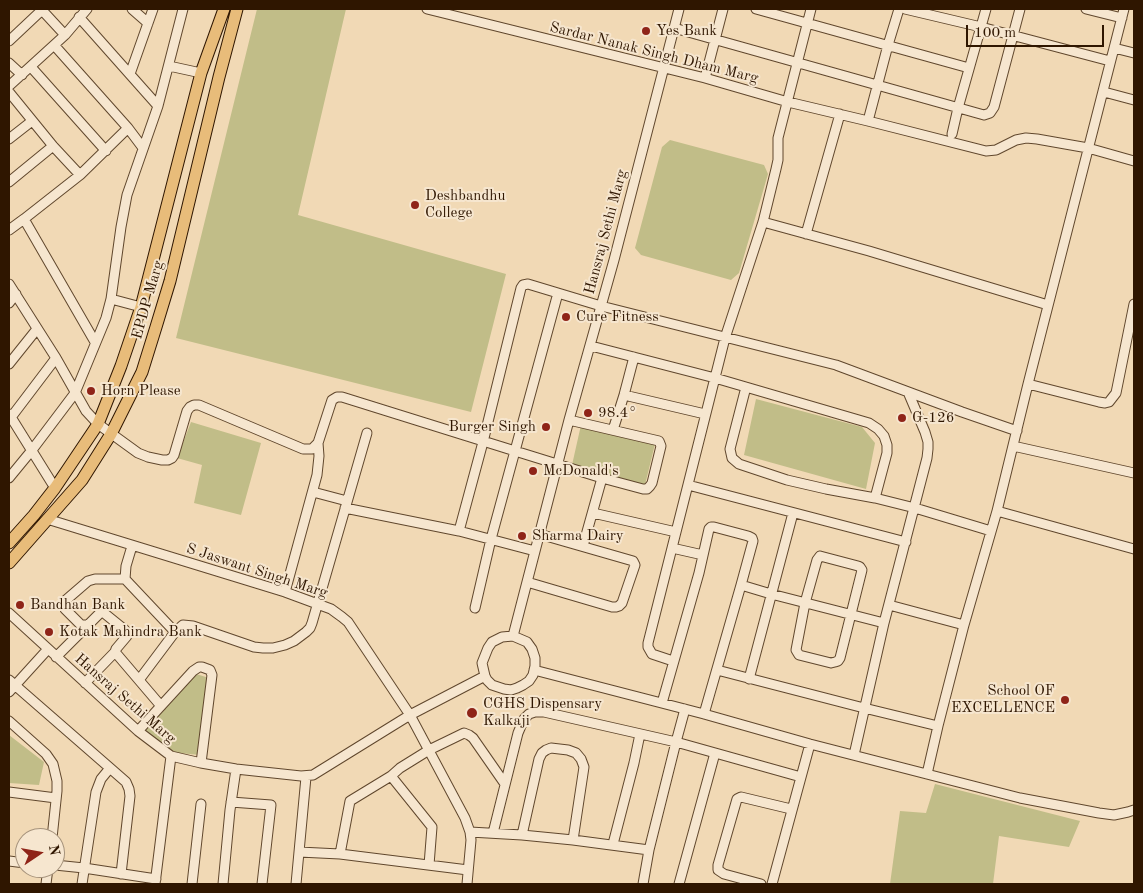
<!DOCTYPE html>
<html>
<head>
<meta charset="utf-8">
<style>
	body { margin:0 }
	#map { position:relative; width:1143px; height:893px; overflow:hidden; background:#f1d9b5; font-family:"Old Standard TT",serif }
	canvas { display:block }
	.frame { position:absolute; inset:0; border:10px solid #2f1600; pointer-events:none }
	.north { position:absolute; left:15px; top:828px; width:50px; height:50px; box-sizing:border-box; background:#f6e6cf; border:1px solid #a6937c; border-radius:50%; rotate:78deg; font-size:14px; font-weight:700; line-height:20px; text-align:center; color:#2f1600 }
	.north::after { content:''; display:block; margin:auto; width:18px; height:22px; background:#8f2418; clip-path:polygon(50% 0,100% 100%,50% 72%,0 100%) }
	.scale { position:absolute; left:966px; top:25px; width:138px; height:22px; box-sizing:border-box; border:2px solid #2f1600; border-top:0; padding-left:6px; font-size:15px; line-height:18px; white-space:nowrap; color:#2f1600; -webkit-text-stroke:4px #f6e6cf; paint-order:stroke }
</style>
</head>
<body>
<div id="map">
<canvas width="1143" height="893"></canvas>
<div class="frame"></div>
<div class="north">N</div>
<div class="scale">100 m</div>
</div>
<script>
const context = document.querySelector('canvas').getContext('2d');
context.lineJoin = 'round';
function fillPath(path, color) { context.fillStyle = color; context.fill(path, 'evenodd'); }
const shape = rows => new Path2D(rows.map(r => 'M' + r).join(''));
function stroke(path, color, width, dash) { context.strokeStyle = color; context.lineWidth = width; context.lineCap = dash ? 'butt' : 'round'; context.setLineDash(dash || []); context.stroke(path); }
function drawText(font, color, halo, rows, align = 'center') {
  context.font = font + ' "Old Standard TT",serif'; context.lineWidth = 4; context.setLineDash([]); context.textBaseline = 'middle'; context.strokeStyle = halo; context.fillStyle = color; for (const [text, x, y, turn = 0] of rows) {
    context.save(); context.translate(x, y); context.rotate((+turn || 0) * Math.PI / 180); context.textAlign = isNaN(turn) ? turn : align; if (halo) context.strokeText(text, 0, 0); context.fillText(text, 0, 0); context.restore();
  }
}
fillPath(shape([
	[257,9,346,9,298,215,506,274,471,412,176,338],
	[670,140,764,165,768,174,739,273,731,280,641,255,635,248,662,147],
	[756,399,862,427,875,443,866,489,744,455],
	[191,422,261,443,241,515,194,503,202,465,177,458],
	[581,425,655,444,645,485,572,465],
	[193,673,209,678,200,755,169,752,142,728,179,693],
	[9,735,44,762,39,785,9,783],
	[935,784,1080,821,1069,847,999,836,993,884,890,884,900,811,926,813]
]), '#c1bd88');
const minor = shape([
	[41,9,65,35],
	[132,9,148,23],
	[427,9,705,78,788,102,868,121,986,151,996,150,1016,140,1026,138,1037,139,1088,148,1134,161],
	[756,9,969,68],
	[905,9,981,27,1110,61],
	[1086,9,1122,18],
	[79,17,158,106],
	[674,28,984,115,990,113,994,107,1020,9],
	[9,41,43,9],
	[54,45,128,128,143,148],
	[1114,48,1134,53],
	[9,63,22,75],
	[169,66,201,73],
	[31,67,106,151],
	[130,74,153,9],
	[705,78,723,9],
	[9,86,65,35,87,9],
	[9,92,53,146,80,175],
	[1104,92,1134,100],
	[868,121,888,45,899,9],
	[952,134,958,108,986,9],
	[9,139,32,121],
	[9,182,53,146],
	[24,219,95,342],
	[763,222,869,251,1048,305],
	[9,230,24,219,80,175,128,128],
	[806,234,840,114],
	[9,284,56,358,86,411,98,424,138,453,148,457,162,460,168,460,172,458,174,455,187,411,190,407,194,405,199,405,303,449,312,449,318,443,332,400,337,397,342,397,515,451,602,478,643,489,647,489,650,486,652,483,661,446,659,441,569,420],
	[111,299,141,307],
	[9,303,16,294],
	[591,346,715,378,869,423,878,429,884,436,887,445,887,453,875,498],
	[9,364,37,329],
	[1028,384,1099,402,1105,403,1109,402,1116,393,1134,304],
	[746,387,730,449,732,458,739,464,787,480,826,489,875,498,915,508,991,531],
	[624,395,705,414],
	[9,414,55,488],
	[9,420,56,358],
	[613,430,624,395,634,357],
	[1013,446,1134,473],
	[9,478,32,450,75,393,106,318,111,299,121,227,127,195,158,106,183,9],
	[688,485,906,542],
	[313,492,347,501],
	[345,508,459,531,535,551],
	[997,511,1134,549],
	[593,513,676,532],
	[47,519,285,592,331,609,342,617,348,622,410,715,465,818,470,832,471,840,467,884],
	[459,531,483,442,521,288,523,285,528,284,601,306,836,365,962,412,1017,431],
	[132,546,126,566,125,579,175,632],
	[583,546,602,478],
	[672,548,703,555],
	[820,556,858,566,860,567,862,570,840,658,838,661,835,662,831,663,799,655,796,650,805,603,817,560,820,556],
	[527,582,612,607,616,607,619,606,622,603,635,565,633,561,539,534],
	[741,585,771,594,884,623],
	[285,592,317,475,319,456,318,443],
	[889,605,964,625],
	[475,608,491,539,558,293],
	[9,613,138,731,171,756,201,763,236,769,301,776,313,775,410,715,485,676],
	[86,625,81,625,65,609,64,606,66,600,88,581,95,579,125,579],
	[513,636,569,420,614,260,679,9],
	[513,636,527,642,532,649,535,658,535,666,533,675,529,681,523,685,517,688,511,690,504,689,492,685,487,680,485,676,482,663,488,648,492,642,502,637,513,636],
	[115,652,161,706],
	[56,657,101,612,104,613,125,630,127,636,116,649,115,652,85,683],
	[673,661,652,654,648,647,648,643,725,338,763,222,776,169,778,160,778,138,811,9],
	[534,670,704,714,810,744,1020,798,1099,813,1114,815,1128,812,1134,810],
	[717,670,864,708,938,726],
	[749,679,793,513],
	[9,680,110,768,126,782,129,789,130,796,121,874],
	[139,680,175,632,183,625,193,626,254,647,263,648,273,648,285,645,294,641,306,632,310,628,312,623,367,433],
	[9,692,48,649],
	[662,703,699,573,709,529,711,527,714,527,748,536,752,538,753,541,741,585,704,714],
	[9,721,46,754,53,764,57,781,57,791,52,838],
	[138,731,193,671,199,667,202,667,210,670,212,675,201,763],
	[854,755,884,623,927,458,928,449,928,442,925,432,908,392],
	[927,774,938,726,964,625,997,511,1028,384,1124,9],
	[391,776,400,768,429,750,464,733,469,735,473,738,505,784],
	[9,792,56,798],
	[231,802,271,805,262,884],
	[470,832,522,835,573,840,649,850],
	[493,833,518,733,524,719,529,714,535,712,544,712,676,742,801,777],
	[522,835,539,759,542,753,546,750,551,748,568,750,576,753,581,759,584,767,573,840],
	[613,844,634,763,640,734],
	[299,852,340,854,468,870],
	[340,854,350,801,391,776,432,827,429,865],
	[9,861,25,863],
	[55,865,84,868,156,879],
	[46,884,48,868],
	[82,884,96,792,101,779,110,768],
	[155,884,171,756],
	[192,884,201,804],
	[223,884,230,810,236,769],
	[296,884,306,777],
	[643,884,649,850,676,742,685,709],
	[679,884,715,753],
	[761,884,724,874,718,870,718,865,737,799,741,797,791,809],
	[772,884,810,744]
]);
const major = shape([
	[9,543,34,515,55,488,98,424,121,366,141,307,201,73,224,9],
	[9,563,82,480,111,434,142,372,156,327,170,281,219,77,237,9]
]);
stroke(minor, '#60472d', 11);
stroke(major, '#2f1600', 13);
stroke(minor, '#f6e6cf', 9);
stroke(major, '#e8bc7a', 11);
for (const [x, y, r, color] of [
	[646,31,5,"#8f2418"],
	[415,205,5,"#8f2418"],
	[566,317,5,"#8f2418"],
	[91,391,5,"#8f2418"],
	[588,413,5,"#8f2418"],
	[902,418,5,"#8f2418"],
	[546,427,5,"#8f2418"],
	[533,471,5,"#8f2418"],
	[522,536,5,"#8f2418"],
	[20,605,5,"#8f2418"],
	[49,632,5,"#8f2418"],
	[1065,700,5,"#8f2418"],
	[472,713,6,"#8f2418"]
]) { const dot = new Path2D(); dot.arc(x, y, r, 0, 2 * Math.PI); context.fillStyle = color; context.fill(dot); stroke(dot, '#f6e6cf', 2); }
drawText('15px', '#2f1600', '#f6e6cf', [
	["Yes Bank",656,31],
	["Deshbandhu",425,196],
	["College",425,213],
	["Cure Fitness",576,317],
	["Horn Please",101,391],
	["98.4°",598,413],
	["G-126",912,418],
	["Burger Singh",536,427,"right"],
	["McDonald's",543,471],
	["Sharma Dairy",532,536],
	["Bandhan Bank",30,605],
	["Kotak Mahindra Bank",59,632],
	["School OF",1055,691,"right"],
	["EXCELLENCE",1055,708,"right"],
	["CGHS Dispensary",483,704],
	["Kalkaji",483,721]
], 'left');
drawText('15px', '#2f1600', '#f6e6cf', [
	["Sardar Nanak Singh Dham Marg",654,53,14],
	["Hansraj Sethi Marg",606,232,-75],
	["EPDP Marg",148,300,-74],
	["S Jaswant Singh Marg",257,571,18],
	["Hansraj Sethi Marg",125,699,41]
]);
</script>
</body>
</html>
